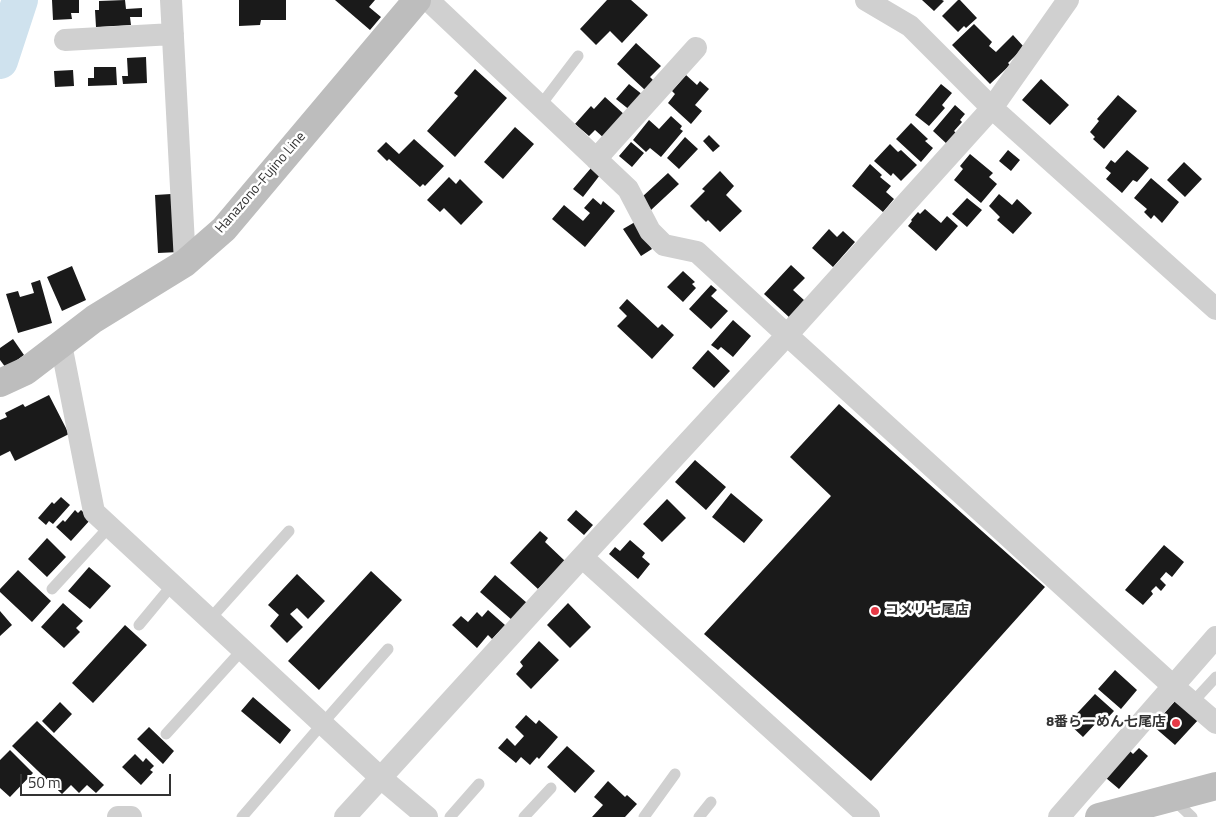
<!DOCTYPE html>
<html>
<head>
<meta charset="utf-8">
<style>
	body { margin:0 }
	#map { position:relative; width:1216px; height:817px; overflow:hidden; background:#fff; font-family:"Titillium Web",sans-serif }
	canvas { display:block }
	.scale { position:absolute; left:20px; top:774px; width:151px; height:22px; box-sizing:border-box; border:2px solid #333; border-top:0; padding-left:6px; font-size:15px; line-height:18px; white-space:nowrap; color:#333; -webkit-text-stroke:4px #fff; paint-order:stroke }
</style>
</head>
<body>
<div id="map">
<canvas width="1216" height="817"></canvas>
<div class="scale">50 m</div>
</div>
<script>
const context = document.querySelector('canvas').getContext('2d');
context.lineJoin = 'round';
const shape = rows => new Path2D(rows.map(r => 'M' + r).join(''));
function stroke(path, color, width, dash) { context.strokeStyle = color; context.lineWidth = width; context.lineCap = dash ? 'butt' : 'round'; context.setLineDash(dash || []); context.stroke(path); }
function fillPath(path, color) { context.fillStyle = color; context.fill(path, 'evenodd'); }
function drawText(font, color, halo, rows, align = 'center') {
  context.font = font + ' "Titillium Web","Noto Sans JP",sans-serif'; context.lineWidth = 5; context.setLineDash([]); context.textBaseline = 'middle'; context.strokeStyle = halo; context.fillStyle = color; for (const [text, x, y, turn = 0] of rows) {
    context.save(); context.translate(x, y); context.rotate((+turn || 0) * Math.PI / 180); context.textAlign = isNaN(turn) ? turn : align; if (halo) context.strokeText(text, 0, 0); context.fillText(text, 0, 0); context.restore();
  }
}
stroke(shape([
	[0,61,20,0]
]), '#cfe2ee', 36);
fillPath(shape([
	[52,0,79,0,79,13,71,13,72,19,53,20],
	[125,0,126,9,142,8,142,17,130,17,131,25,96,27,95,10,99,10,99,1],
	[239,0,286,0,286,20,261,20,260,25,239,26],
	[335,0,375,0,369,7,381,17,370,30],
	[607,0,631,0,648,15,622,43,610,31,596,45,580,29],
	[922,0,942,0,944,1,934,11],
	[958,0,960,0,977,18,966,28,964,26,958,32,942,16],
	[974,24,992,42,989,46,996,52,1013,35,1024,47,1008,63,1010,65,990,84,952,45],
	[636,43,661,66,650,77,654,81,645,90,617,64],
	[146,57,147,83,123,84,122,76,128,76,127,58],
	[94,67,116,67,117,85,88,86,88,78,94,78],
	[475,69,507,98,455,157,427,131,458,96,454,93],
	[73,70,74,86,55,87,54,71],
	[686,75,697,85,700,81,709,89,695,105,702,111,691,124,668,103,675,94,672,91],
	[1041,79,1069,105,1050,125,1022,100],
	[629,84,643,95,631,111,616,99],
	[941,84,952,93,942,105,945,108,929,126,915,115],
	[1118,95,1137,111,1104,149,1093,139,1095,137,1090,132,1099,121,1097,119],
	[605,97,626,116,605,139,595,130,589,136,575,124,591,106,594,109],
	[955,105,965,114,960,120,962,122,954,131,956,133,947,144,933,131],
	[671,116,682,126,680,129,683,131,661,157,650,148,646,152,633,140,649,120,659,129],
	[911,123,928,139,925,141,933,148,921,162,896,139],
	[515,127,534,144,503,179,484,162],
	[709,135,720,146,713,152,703,141],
	[685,137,698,149,679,169,667,158],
	[414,139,444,166,425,186,423,184,420,187,389,159,387,161,377,151,386,142,399,154],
	[631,142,644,153,632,167,619,156],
	[890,144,898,152,901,150,917,165,901,181,893,173,891,176,874,161],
	[1008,150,1020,160,1011,171,999,161],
	[1127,150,1149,168,1137,182,1133,180,1122,193,1106,179,1111,173,1105,168,1111,160,1115,163],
	[970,154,993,173,989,177,997,184,981,203,954,180,963,169,960,166],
	[1184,162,1202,179,1185,197,1167,180],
	[870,164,882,175,880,177,891,186,886,192,894,199,883,212,852,186],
	[591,168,600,175,583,197,573,189],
	[720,171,734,186,726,195,742,211,720,232,708,220,706,222,690,206,705,191,702,189],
	[668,173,679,184,651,210,642,197],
	[449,177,456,184,460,179,483,202,461,225,444,208,440,212,427,200],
	[1151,178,1179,202,1162,223,1154,215,1151,219,1144,212,1147,209,1134,198],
	[171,194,179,252,158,253,155,195],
	[999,194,1012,205,1017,199,1032,213,1013,234,997,220,1000,217,989,206],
	[593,198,601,205,603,201,615,211,585,247,552,219,564,205,583,221,590,213,584,208],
	[967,198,982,210,967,227,952,214],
	[925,209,941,223,947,216,958,226,936,251,908,226,912,221,911,220,918,212,920,214],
	[635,222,652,249,641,256,623,229],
	[829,229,837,237,843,231,855,242,833,267,812,248],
	[791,265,805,278,793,290,805,301,790,318,764,294],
	[72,266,86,300,62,311,47,277],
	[683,271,695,282,692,284,696,288,683,302,667,287],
	[40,280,52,323,18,333,6,294,18,291,20,297,34,293,31,283],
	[711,285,717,290,711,296,728,311,711,329,689,309],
	[627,299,658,328,662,324,674,335,652,359,617,326,627,316,619,308],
	[733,320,751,336,733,357,721,347,718,350,711,345],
	[13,339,24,355,6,368,0,360,0,348],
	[708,350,730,371,714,388,692,368],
	[49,395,69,434,15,461,10,451,0,456,0,420,7,417,5,413,23,404,25,407],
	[839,404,1045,587,871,781,704,634,831,496,790,457],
	[695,460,726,487,706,510,675,482],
	[731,493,763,520,744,543,712,517],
	[61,497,70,505,53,524,49,521,46,525,38,518,52,502,54,504],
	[667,499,686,518,662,542,643,524],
	[75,510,78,513,81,510,91,519,71,541,56,527,63,520,65,522],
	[576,510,593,525,584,535,567,520],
	[540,531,548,538,545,542,565,561,538,589,510,563],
	[47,538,66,557,47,577,28,559],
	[630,540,645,553,642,557,650,564,638,579,609,554,615,547,620,551],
	[1164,545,1184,562,1172,577,1166,572,1160,579,1166,585,1161,591,1156,586,1151,591,1153,594,1143,605,1125,590],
	[89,567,111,586,90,609,68,591],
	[18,570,51,601,32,622,0,592,0,589],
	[371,571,402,600,319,690,288,661],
	[297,574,325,601,308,619,297,608,290,614,303,627,287,643,270,626,279,615,268,605],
	[495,575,527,603,512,620,480,592],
	[63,603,83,621,76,628,80,632,64,648,41,627],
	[568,603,591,627,570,648,547,625],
	[488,610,505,625,492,639,488,635,477,648,452,625,461,616,468,622,477,612,482,617],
	[0,611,12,625,0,636],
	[125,625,147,645,93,703,72,683],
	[539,641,559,660,531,689,516,674,523,666,520,662],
	[1115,670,1137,690,1121,709,1098,689],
	[1095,694,1114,711,1103,723,1099,720,1083,737,1068,723],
	[253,697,291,730,280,744,241,711],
	[1176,700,1199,719,1175,745,1153,726],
	[60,702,72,714,54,733,42,721],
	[526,715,536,724,539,720,558,737,539,759,537,757,530,765,521,757,516,763,498,748,507,738,515,746,524,736,515,727],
	[37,721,104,785,96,793,87,785,79,793,71,785,62,794,12,746],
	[149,727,174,751,163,764,137,739],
	[567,746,595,771,575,793,547,767],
	[1139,748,1148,756,1119,789,1106,778,1130,751,1133,754],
	[10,750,33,773,10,797,0,788,0,760],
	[135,754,143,762,146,758,154,766,150,770,153,772,141,785,122,767],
	[608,781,625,797,627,795,637,804,625,817,592,817,603,805,594,797]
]), '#1a1a1a');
stroke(shape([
	[540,106,578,56],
	[52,589,110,526],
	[210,619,289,531],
	[139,625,173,584],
	[1192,703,1216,677],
	[166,734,243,649],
	[1173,799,1192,817],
	[242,817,323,723,388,649],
	[450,817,479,784],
	[524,817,551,788],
	[644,817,675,774],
	[699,817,711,802]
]), '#d0d0d0', 11);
stroke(shape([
	[171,0,185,263],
	[428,0,628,189,650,231,664,245,697,252,787,335,1173,686,1216,723],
	[866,0,910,26,992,108,1216,309],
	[65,40,173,34],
	[596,159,696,48],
	[61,344,94,512,381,778,427,817],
	[582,557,869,817],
	[118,817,131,817],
	[345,817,582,557,787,335,992,108,1068,0],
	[1059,817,1216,637]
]), '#d0d0d0', 22);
stroke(shape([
	[0,383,26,371,94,319,185,263,224,229,417,0],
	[1099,817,1216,786]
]), '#bdbdbd', 28);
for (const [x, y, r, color] of [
	[875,611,5,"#e63946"],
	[1176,723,5,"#e63946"]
]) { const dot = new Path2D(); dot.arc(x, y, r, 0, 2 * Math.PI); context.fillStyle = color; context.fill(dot); stroke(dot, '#fff', 2); }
drawText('14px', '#333', '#fff', [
	["Hanazono-Fujino Line",261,183,-49]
]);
drawText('bold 14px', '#333', '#fff', [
	["コメリ七尾店",885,611],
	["8番らーめん七尾店",1166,723,"right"]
], 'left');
</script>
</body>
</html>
